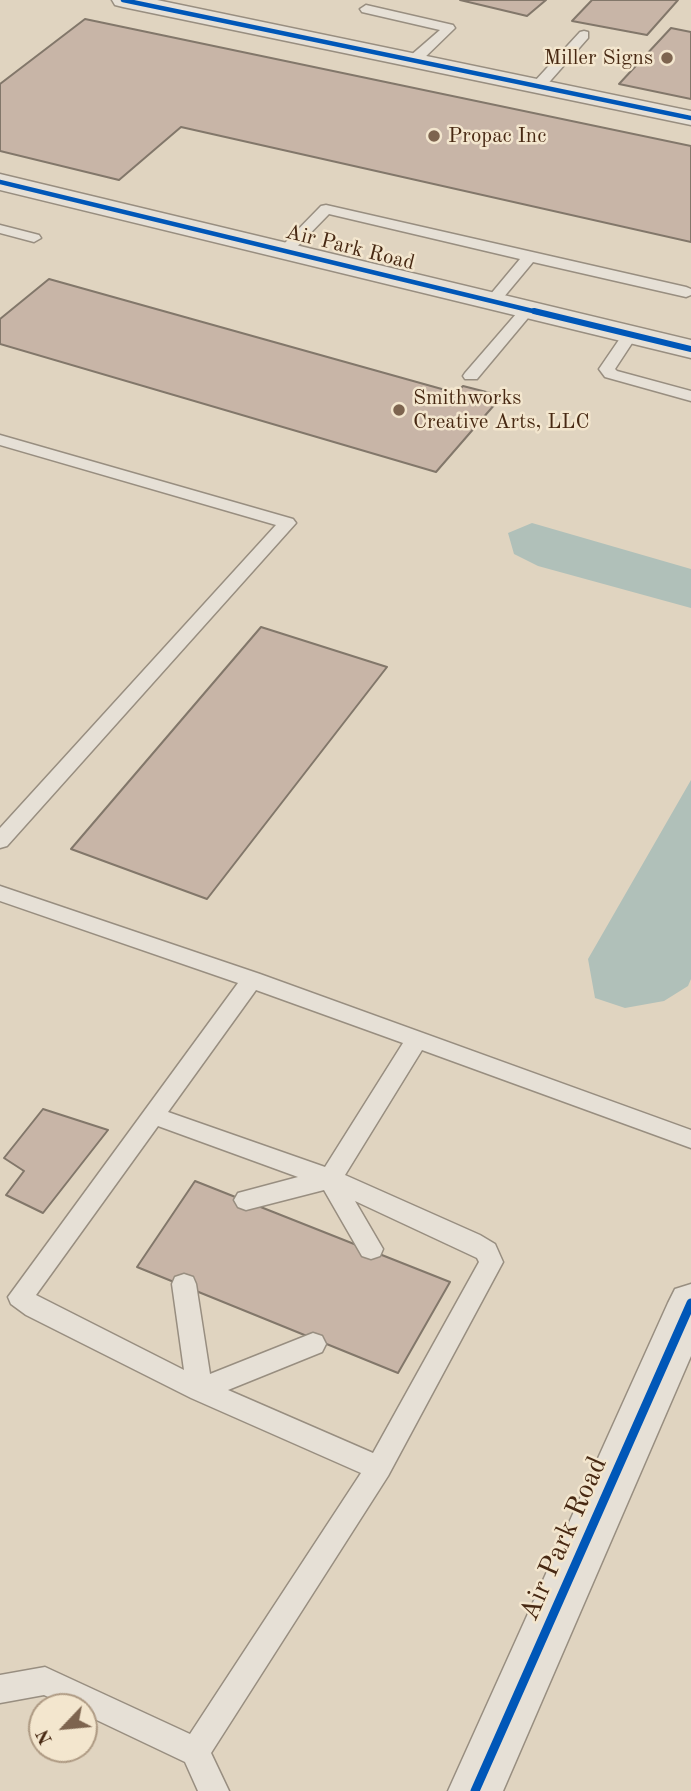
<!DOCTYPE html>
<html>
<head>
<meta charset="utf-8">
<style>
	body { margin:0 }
	#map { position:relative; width:691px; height:1791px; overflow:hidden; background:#e0d4c0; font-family:"Old Standard TT",serif }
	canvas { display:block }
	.north { position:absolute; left:28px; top:1693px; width:70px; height:70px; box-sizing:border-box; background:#f3e6ce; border:2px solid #ae9a83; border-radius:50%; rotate:244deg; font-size:19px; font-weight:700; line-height:28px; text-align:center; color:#472812 }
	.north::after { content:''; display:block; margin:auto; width:24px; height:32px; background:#7d644f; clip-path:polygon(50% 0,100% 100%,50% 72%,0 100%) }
</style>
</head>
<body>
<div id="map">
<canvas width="691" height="1791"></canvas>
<div class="north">N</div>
</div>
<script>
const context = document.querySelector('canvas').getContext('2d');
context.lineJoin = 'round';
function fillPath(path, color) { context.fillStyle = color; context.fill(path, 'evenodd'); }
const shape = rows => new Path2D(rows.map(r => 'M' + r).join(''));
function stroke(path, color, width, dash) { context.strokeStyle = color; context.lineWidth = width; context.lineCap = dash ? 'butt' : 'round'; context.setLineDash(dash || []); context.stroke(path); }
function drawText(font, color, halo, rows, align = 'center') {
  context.font = font + ' "Old Standard TT",serif'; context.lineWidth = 5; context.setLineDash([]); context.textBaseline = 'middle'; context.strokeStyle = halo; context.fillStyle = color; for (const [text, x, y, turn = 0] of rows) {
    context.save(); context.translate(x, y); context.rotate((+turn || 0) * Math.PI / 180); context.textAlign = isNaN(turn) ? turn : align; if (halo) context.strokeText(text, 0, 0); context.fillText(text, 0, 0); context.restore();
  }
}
fillPath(shape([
	[532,523,691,569,691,608,538,566,514,554,508,533],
	[691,780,691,979,688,986,664,1001,625,1008,595,998,588,959]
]), '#b0c0b9');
const building = shape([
	[460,0,546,0,527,16,460,0],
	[592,0,678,0,647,35,572,21,592,0],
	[85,19,691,146,691,242,181,127,119,180,0,151,0,84,85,19],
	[671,28,691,32,691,99,619,84,671,28],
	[49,279,456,393,463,386,502,396,436,472,0,344,0,319,49,279],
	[261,627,387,667,207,899,71,849,261,627],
	[43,1109,108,1130,43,1213,6,1195,24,1171,4,1158,43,1109],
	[195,1181,450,1282,398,1373,137,1267,195,1181]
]);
fillPath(building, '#c8b5a7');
stroke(building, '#82776a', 2);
const service = shape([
	[366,5,453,25,455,28,420,62,410,62,410,56,440,30,362,12,360,9,366,5],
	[584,31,588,32,588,38,544,88,534,88,534,82,580,32,584,31],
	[326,205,686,287,691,289,691,295,686,297,533,262,498,304,493,306,485,301,520,259,329,214,290,254,280,254,278,251,280,248,321,206,326,205],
	[0,225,39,235,41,238,34,242,0,233,0,225],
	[528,304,533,306,536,309,533,312,477,379,465,379,463,376,465,373,523,306,528,304],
	[630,329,638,334,615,369,617,371,691,391,691,401,605,377,599,369,625,331,630,329],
	[0,435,293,519,296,523,7,846,0,848,0,828,276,525,0,445,0,435],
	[0,886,260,974,691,1130,691,1148,422,1050,345,1175,480,1235,495,1244,503,1262,388,1476,211,1753,229,1791,198,1791,185,1762,84,1714,84,1707,69,1707,44,1695,0,1703,0,1675,45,1667,190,1734,361,1473,191,1398,26,1315,11,1304,8,1297,238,983,0,901,0,886],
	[256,990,403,1043,325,1167,168,1112,256,990],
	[158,1126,298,1177,238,1193,234,1200,238,1207,246,1210,324,1190,362,1256,371,1259,380,1256,383,1249,355,1201,477,1258,479,1262,373,1453,228,1390,322,1352,326,1344,322,1336,313,1333,210,1374,196,1284,193,1277,184,1274,175,1277,172,1284,184,1370,36,1295,158,1126]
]);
const minor = shape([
	[112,0,157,0,691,111,691,125,123,7,115,5,112,0],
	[0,174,691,340,691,358,0,190,0,174],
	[691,1284,691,1356,503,1791,448,1791,668,1303,675,1289,691,1284]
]);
stroke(service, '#988e80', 3);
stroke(minor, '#988e80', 3);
fillPath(service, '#e6e0d6');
fillPath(minor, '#e6e0d6');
stroke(shape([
	[123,0,691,118],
	[0,182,541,313]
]), '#0057b8', 4.5);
stroke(shape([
	[534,311,691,349]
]), '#0057b8', 6);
stroke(shape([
	[475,1791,691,1303]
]), '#0057b8', 9);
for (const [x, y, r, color] of [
	[667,58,7,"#7d644f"],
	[434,136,7,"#7d644f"],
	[399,410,7,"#7d644f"]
]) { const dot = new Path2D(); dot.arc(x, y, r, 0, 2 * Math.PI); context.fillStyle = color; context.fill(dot); stroke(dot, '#f3e6ce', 2.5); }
drawText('21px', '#472812', '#f3e6ce', [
	["Miller Signs",653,58,"right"],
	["Propac Inc",448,136],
	["Smithworks",413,398],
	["Creative Arts, LLC",413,422]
], 'left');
drawText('21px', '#472812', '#f3e6ce', [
	["Air Park Road",350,248,14]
]);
drawText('28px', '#472812', '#f3e6ce', [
	["Air Park Road",564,1539,-66]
]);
</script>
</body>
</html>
